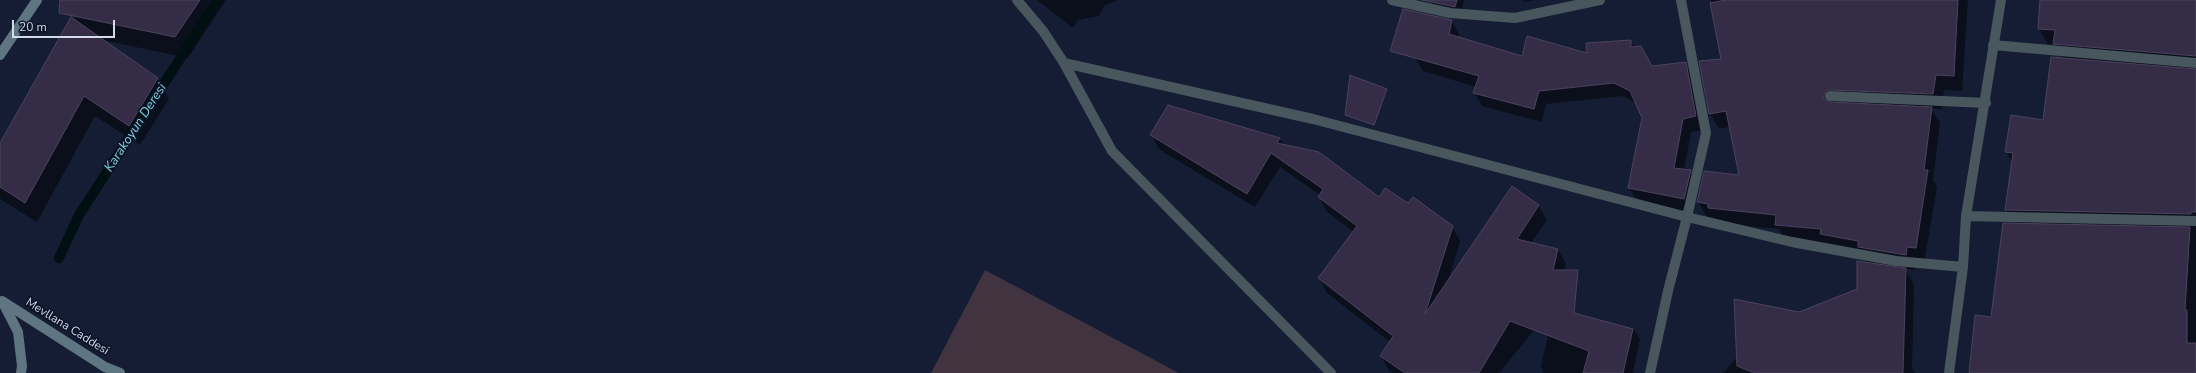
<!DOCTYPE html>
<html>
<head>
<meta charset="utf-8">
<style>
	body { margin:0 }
	#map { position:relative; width:2196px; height:373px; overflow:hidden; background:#141d34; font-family:"Nunito Sans",sans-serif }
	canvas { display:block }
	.scale { position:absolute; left:12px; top:20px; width:103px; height:18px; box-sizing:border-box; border:2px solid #d3dae9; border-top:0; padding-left:5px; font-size:12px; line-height:14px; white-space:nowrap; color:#d3dae9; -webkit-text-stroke:3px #0c142a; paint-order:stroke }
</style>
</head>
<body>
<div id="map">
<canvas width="2196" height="373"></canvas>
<div class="scale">20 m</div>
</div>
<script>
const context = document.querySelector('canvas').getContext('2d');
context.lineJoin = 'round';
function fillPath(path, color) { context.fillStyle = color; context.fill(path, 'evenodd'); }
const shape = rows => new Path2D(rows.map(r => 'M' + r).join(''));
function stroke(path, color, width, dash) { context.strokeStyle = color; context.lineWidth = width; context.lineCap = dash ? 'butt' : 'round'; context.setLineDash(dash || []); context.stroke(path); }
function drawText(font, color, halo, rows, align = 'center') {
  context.font = font + ' "Nunito Sans",sans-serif'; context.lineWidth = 3.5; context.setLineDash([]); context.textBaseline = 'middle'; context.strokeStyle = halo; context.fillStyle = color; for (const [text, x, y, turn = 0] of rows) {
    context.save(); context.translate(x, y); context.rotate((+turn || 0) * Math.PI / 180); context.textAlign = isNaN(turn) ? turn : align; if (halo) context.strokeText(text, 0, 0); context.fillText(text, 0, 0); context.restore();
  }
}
fillPath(shape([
	[985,270,1179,373,931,373]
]), '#41333f');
fillPath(shape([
	[83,0,226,0,188,58,102,40,158,79,169,99,140,145,95,116,37,222,0,199,0,145,76,22,73,15],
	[1037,0,1118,0,1104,6,1099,16,1078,20,1073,28],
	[1430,0,1464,0,1462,10,1435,10],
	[1523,0,1535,0,1524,2],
	[1711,0,1968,0,1962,91,1944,90,1942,109,1931,109,1940,123,1933,180,1937,187,1924,263,1915,262,1915,270,1905,269,1914,285,1912,368,1915,373,1723,373,1738,356,1799,313,1858,289,1868,263,1864,256,1785,240,1779,229,1717,223,1715,218,1707,217,1698,202,1741,176,1730,126,1719,129,1710,113,1722,59],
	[2041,0,2196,0,2196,373,1970,373,1992,318,2015,225,2006,210,2013,162,2006,152,2044,121,2063,59,2055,45,2048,44,2039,29],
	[1452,21,1459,34,1458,38,1522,57,1588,55,1630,41,1652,67,1686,63,1693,77,1703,130,1691,132,1684,170,1690,171,1698,184,1692,212,1637,201,1629,188,1643,118,1636,103,1623,96,1546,104,1542,122,1482,106,1475,93,1476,87,1423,71,1415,58],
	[1169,106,1280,139,1284,145,1379,198,1408,205,1452,226,1460,241,1448,282,1512,188,1539,206,1547,220,1531,243,1558,249,1566,264,1557,302,1499,373,1393,373,1389,371,1381,356,1390,342,1327,293,1319,278,1354,232,1327,212,1319,197,1320,195,1280,167,1255,207,1160,150,1151,135],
	[1554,308,1634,330,1640,339,1633,373,1544,373,1541,367]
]), '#0007');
stroke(shape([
	[59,258,79,215,218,0]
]), '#001012', 10);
const building = shape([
	[60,0,200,0,175,37,59,13,60,0],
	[1422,0,1457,0,1455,7,1422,0],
	[1726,0,1958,0,1954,76,1936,75,1933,94,1830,90,1827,90,1824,95,1824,99,1830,102,1932,107,1924,170,1928,170,1916,248,1907,247,1906,255,1858,247,1858,241,1820,234,1821,229,1775,225,1776,215,1708,208,1708,204,1697,202,1704,171,1739,175,1726,111,1709,114,1699,61,1721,59,1710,3,1726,0],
	[2040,0,2196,0,2196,56,2053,44,2055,30,2038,29,2040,0],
	[1403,9,1452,20,1449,34,1522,56,1527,36,1587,53,1586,43,1631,40,1631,47,1641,46,1652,66,1686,62,1696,116,1683,119,1674,168,1691,170,1684,199,1628,188,1642,118,1630,91,1614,83,1539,91,1534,109,1473,93,1479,76,1390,51,1403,9],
	[71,17,158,78,129,126,84,96,25,203,0,187,0,143,71,17],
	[2051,57,2196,69,2196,212,2191,212,2191,214,2005,210,2013,153,2005,152,2011,115,2043,120,2051,57],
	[1350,75,1387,89,1374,125,1345,115,1350,75],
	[1168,105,1280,138,1277,143,1319,152,1379,197,1385,188,1408,203,1413,197,1453,226,1425,314,1512,186,1539,205,1517,239,1558,249,1553,270,1578,270,1574,313,1633,329,1623,373,1583,373,1589,351,1510,321,1479,373,1405,373,1380,356,1393,336,1318,278,1357,226,1318,197,1323,189,1271,153,1247,194,1150,135,1168,105],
	[2003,223,2190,227,2185,310,2187,310,2187,343,2196,343,2196,373,1969,373,1975,315,1991,317,2003,223],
	[1857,261,1906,268,1903,373,1755,373,1737,366,1734,299,1799,312,1857,289,1857,261]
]);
fillPath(building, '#352c47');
stroke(building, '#4c435e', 1);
stroke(shape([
	[1017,0,1043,31,1064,63,1112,151,1331,373],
	[1392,0,1450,13,1515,18,1600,0],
	[1993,45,2196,63],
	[1064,63,1313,119,1687,217,1792,242,1896,261,1963,267],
	[1830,96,1986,103],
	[1966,216,2196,221],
	[1650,373,1668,291,1687,217,1706,133,1681,0],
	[1949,373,1963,267,1966,216,2001,0]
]), '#48565e', 10);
stroke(shape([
	[0,55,37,0],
	[2,301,105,367,120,373],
	[2,301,18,332,22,366,21,373]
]), '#5f7582', 10);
drawText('12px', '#d3dae9', '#0c142a', [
	["Mevllana Caddesi",67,327,32]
]);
drawText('italic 13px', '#84d4da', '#0c142a', [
	["Karakoyun Deresi",136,128,-57]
]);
</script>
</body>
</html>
